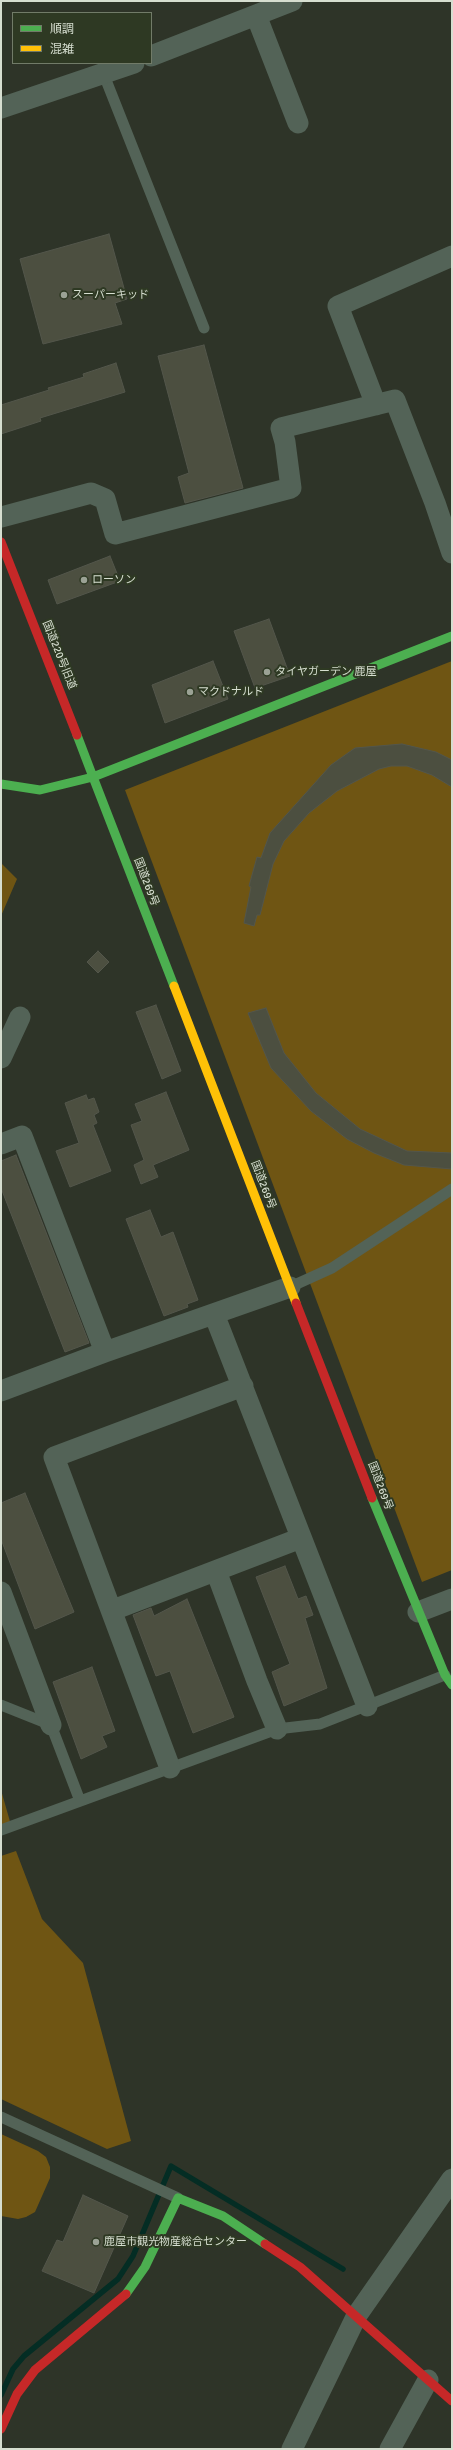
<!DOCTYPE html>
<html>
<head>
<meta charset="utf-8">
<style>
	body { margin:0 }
	#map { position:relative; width:453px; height:2450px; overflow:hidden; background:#2e3428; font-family:Signika,"Noto Sans JP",sans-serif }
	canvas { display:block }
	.frame { position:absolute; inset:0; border:2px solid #d6ded0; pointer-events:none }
	.legend { position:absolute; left:12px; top:12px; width:140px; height:52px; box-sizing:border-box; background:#2e3923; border:1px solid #717b68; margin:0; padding:5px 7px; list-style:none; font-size:12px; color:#d6ded0 }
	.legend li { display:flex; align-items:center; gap:8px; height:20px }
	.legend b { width:20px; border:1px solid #717b68 }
</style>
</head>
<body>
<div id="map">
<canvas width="453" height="2450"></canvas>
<div class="frame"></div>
<ul class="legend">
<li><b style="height:5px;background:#4caf50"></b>順調</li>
<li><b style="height:5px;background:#ffc107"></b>混雑</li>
</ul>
</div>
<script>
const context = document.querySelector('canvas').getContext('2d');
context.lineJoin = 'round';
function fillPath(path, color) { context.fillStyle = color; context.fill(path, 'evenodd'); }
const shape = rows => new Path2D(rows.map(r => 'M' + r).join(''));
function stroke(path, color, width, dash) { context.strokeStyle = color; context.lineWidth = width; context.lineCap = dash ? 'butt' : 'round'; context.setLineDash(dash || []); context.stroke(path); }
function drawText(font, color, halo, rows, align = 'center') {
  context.font = font + ' Signika,"Noto Sans JP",sans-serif'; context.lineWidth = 4; context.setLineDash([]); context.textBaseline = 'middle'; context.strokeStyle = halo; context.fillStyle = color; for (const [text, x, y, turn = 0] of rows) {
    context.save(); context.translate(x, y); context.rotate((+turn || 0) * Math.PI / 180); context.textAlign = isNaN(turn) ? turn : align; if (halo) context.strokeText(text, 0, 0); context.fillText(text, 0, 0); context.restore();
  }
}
fillPath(shape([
	[452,661,452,1570,422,1582,125,790],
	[1,863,17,879,1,916],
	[1,1790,11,1825,1,1828],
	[16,1851,42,1919,83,1963,131,2141,107,2149,1,2099,1,1856],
	[1,2134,38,2151,46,2157,50,2167,50,2178,35,2212,26,2217,18,2219,1,2216]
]), '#6f5513');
stroke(shape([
	[1,2395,13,2369,24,2356,118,2279,133,2256,171,2166,343,2269]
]), '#042d24', 5.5);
const building = shape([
	[109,234,127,299,115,303,122,324,43,344,20,259,109,234],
	[204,345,243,488,185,503,178,477,189,473,158,356,204,345],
	[116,363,125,392,40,418,41,421,1,434,1,405,49,390,48,388,84,377,83,374,116,363],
	[110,556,120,581,57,604,48,580,110,556],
	[269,619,290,676,255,688,234,631,269,619],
	[213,661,228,699,165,723,152,685,213,661],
	[402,744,436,752,452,760,452,787,432,775,407,766,391,766,379,769,337,791,309,813,284,841,273,864,260,915,257,915,254,926,244,923,251,887,249,886,257,857,261,858,270,833,331,765,355,748,402,744],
	[98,951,109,962,98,973,87,962,98,951],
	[156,1005,181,1071,162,1079,136,1012,156,1005],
	[266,1008,284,1053,316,1093,360,1129,407,1151,452,1153,452,1169,404,1165,374,1153,347,1139,311,1111,271,1068,248,1013,266,1008],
	[166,1092,189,1150,153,1165,158,1177,141,1184,134,1165,144,1160,131,1125,142,1121,135,1104,166,1092],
	[86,1095,88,1100,94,1098,99,1112,94,1115,97,1123,93,1125,111,1171,70,1187,56,1151,79,1143,65,1103,86,1095],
	[16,1155,89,1343,65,1352,1,1188,1,1161,16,1155],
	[150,1210,161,1237,173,1232,198,1300,187,1304,188,1307,164,1316,126,1219,150,1210],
	[25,1493,74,1612,35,1629,1,1539,1,1503,25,1493],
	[285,1566,298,1599,306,1596,313,1615,305,1618,327,1688,284,1706,272,1672,290,1664,256,1577,285,1566],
	[187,1599,234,1717,193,1733,170,1671,156,1676,133,1615,151,1608,154,1616,187,1599],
	[92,1667,115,1731,102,1736,107,1747,81,1759,53,1682,92,1667],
	[83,2195,128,2216,94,2293,42,2271,57,2240,63,2242,83,2195]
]);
fillPath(building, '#4c4f40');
stroke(building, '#53564b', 1);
stroke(shape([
	[104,75,204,328],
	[290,1287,332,1268,452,1189],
	[1,1705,51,1725,80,1801],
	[1,1830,277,1729,320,1724,445,1675],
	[1,2117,178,2198]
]), '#536357', 11);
stroke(shape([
	[256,15,298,123],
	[151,56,292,1],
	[1,108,134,63],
	[376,405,338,306,452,256],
	[1,517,91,493,105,499,115,534,291,488,285,442,281,428,395,400,435,503,452,553],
	[1,1058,20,1017],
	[1,1144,22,1136,105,1352],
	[214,1314,367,1706],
	[1,1391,105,1352,290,1287],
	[216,1571,257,1681,277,1729],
	[1,1592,51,1725],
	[113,1610,301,1538],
	[418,1612,452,1599],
	[170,1768,54,1457,243,1386],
	[292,2449,357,2315,452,2179],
	[390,2449,428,2380]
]), '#536357', 21);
stroke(shape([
	[77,735,93,777,452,636],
	[1,784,40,790,93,777,174,986],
	[372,1498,445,1675,452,1685],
	[126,2294,145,2267,178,2198,223,2216,265,2244]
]), '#4caf50', 9);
stroke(shape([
	[174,986,296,1303]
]), '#ffc107', 9);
stroke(shape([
	[1,542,77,735],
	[296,1303,372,1498],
	[265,2244,300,2267,452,2401],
	[1,2429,17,2394,35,2370,126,2294]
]), '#c62828', 9);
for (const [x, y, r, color] of [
	[64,295,4,"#9ba295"],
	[84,580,4,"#9ba295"],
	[267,672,4,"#9ba295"],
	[190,692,4,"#9ba295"],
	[96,2242,4,"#9ba295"]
]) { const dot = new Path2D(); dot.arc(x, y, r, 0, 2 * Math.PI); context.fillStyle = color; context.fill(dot); stroke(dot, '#2e3923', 1.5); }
drawText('11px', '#d6ded0', '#2e3923', [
	["スーパーキッド",72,295],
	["ローソン",92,580],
	["タイヤガーデン 鹿屋",275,672],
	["マクドナルド",198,692],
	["鹿屋市観光物産総合センター",104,2242]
], 'left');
drawText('11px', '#d6ded0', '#2e3923', [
	["国道220号旧道",59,655,68],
	["国道269号",146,882,69],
	["国道269号",263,1185,69],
	["国道269号",380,1486,69]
]);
</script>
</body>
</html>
